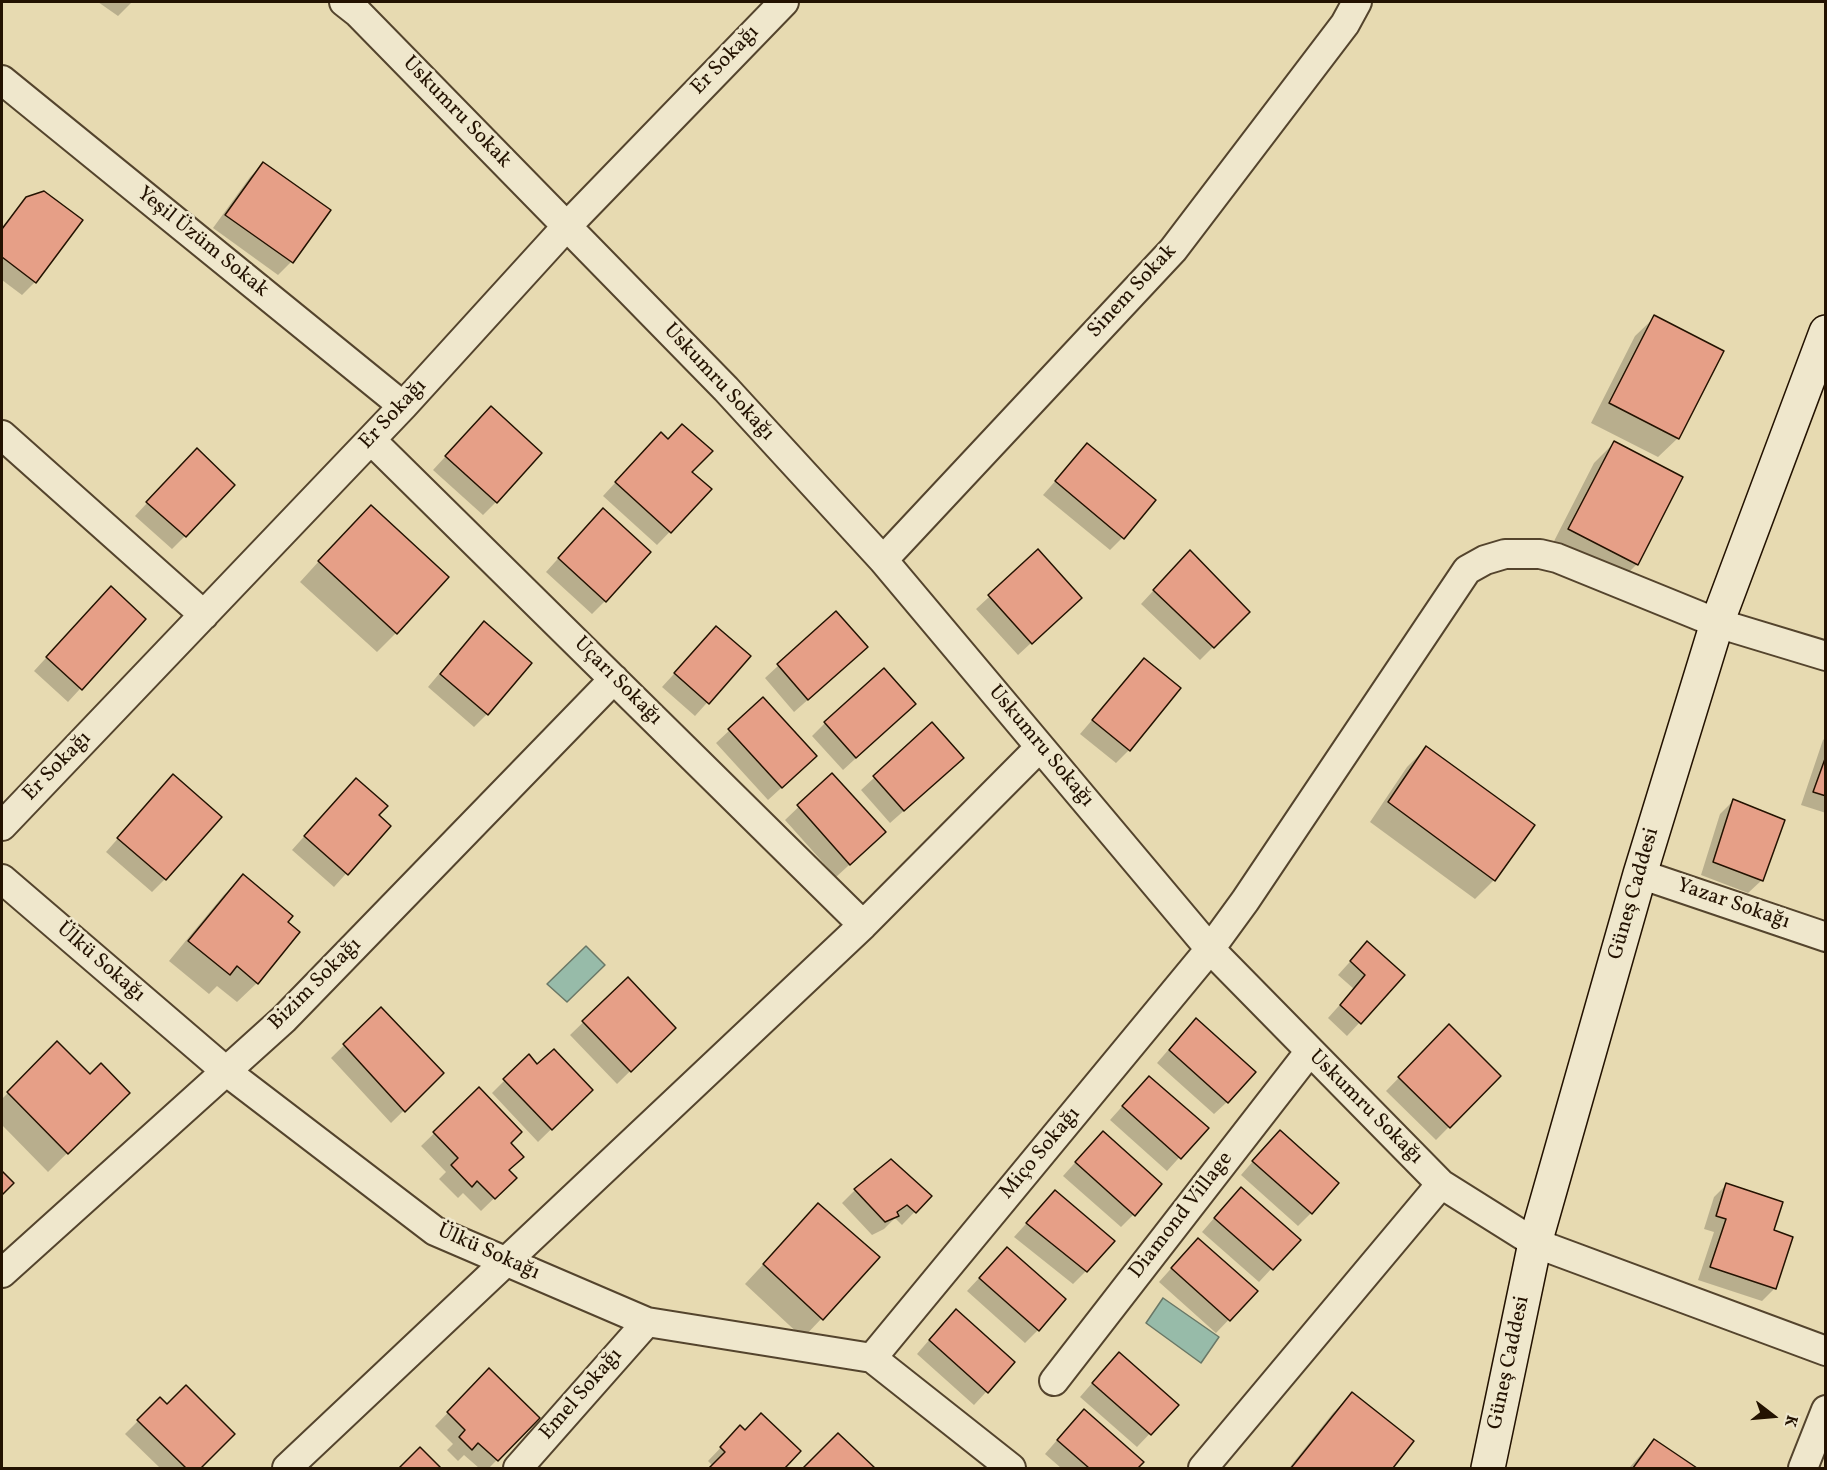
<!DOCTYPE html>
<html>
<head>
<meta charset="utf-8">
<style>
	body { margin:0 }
	#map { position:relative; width:1827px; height:1470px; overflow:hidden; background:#e7dab1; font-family:Vollkorn,serif }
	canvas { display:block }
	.frame { position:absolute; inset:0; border:3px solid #231201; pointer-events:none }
	.north { position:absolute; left:1743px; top:1386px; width:60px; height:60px; -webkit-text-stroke:4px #efe7cc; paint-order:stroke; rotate:106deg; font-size:16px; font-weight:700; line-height:24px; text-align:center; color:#231201 }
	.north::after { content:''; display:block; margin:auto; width:21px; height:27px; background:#231201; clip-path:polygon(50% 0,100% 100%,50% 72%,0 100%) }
</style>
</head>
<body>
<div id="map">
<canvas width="1827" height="1470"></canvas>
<div class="frame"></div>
<div class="north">K</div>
</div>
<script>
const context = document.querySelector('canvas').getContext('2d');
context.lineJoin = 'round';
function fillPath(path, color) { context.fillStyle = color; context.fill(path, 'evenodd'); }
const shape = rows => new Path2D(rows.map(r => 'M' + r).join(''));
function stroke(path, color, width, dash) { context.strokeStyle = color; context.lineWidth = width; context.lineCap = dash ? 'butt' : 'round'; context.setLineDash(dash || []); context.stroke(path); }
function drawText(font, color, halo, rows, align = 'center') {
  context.font = font + ' Vollkorn,serif'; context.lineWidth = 6; context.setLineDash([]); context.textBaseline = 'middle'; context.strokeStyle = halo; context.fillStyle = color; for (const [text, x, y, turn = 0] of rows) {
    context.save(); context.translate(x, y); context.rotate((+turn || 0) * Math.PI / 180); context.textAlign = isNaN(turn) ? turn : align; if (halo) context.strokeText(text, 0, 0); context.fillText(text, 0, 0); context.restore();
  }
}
const water = shape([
	[586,946,605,965,567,1002,547,984,586,946],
	[1163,1298,1219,1337,1201,1363,1146,1323,1163,1298]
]);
fillPath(water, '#97bba9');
stroke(water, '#697766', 1.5);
fillPath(shape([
	[98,2,132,2,118,16],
	[263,164,329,211,291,262,278,275,213,228,250,177],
	[26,199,80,221,35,282,22,295,2,280,2,227],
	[1655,317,1678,438,1658,457,1591,423,1635,336],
	[478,421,496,502,483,515,433,470],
	[1614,443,1637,564,1617,584,1550,549,1594,463],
	[1087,445,1123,537,1110,550,1043,495],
	[648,447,710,490,657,545,603,496],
	[184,463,185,536,172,549,135,516],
	[590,523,605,601,592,614,546,572],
	[351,526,396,633,377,652,300,582],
	[1038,552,1067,610,1018,655,976,609],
	[1177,565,1248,612,1200,660,1141,604],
	[98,601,144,619,68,702,34,671],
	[835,613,853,660,794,712,765,678],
	[716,628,749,656,695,716,662,687],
	[471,636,487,714,474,727,428,687],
	[1144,660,1129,750,1116,763,1080,734],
	[763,699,802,769,768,800,716,743],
	[901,717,843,770,812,736,825,723],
	[931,725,949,771,890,823,861,790],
	[1826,737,1826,813,1801,805,1823,740],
	[1426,748,1494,880,1475,899,1370,822,1407,767],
	[832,775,871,845,836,877,785,820],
	[173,776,165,879,152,892,106,852],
	[343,793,377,815,389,826,334,887,292,850],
	[1733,801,1762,880,1748,893,1701,875,1720,814],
	[243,876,257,983,237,1002,217,986,209,994,169,961,223,896],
	[1367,943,1403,976,1347,1036,1328,1018,1354,989,1338,975],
	[628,979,674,1028,617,1084,570,1035],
	[381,1009,442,1073,391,1123,331,1058],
	[1449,1026,1499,1076,1436,1140,1386,1091],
	[1183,1033,1227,1102,1214,1114,1157,1063],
	[57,1043,90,1076,128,1093,48,1172,2,1125,2,1099],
	[528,1057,578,1103,538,1142,492,1093],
	[479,1090,509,1143,508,1171,515,1178,481,1211,463,1193,458,1198,439,1179,446,1172,421,1146],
	[1136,1091,1206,1128,1167,1171,1110,1120],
	[1267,1145,1311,1213,1298,1226,1241,1175],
	[1090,1146,1134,1214,1121,1227,1063,1176],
	[1727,1184,1772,1231,1775,1288,1762,1301,1698,1280,1714,1232,1704,1229,1714,1197],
	[855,1190,930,1196,902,1225,895,1218,884,1229,872,1235,842,1203],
	[1055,1192,1086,1271,1073,1284,1014,1237],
	[1228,1202,1298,1240,1259,1282,1202,1232],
	[818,1205,822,1318,803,1338,745,1284],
	[1185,1253,1256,1291,1216,1333,1159,1282],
	[994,1262,1038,1330,1025,1343,967,1291],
	[943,1324,1013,1363,974,1405,917,1354],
	[1106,1367,1177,1405,1137,1447,1080,1397],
	[489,1370,538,1418,489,1468,479,1468,464,1455,458,1461,447,1450,453,1444,435,1426],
	[1352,1394,1412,1442,1391,1468,1289,1468,1333,1413],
	[160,1399,167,1406,233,1434,199,1468,160,1468,125,1434],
	[1071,1424,1141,1463,1136,1468,1061,1468,1045,1454],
	[745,1431,799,1451,783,1468,711,1468,713,1466,708,1461,728,1440],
	[838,1435,873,1468,805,1468],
	[1654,1440,1694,1468,1629,1468],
	[420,1449,439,1468,401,1468]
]), '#0003');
const building = shape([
	[263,162,331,210,293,263,225,215,263,162],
	[44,191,83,220,36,283,2,257,2,229,26,197,44,191],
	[1654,315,1724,351,1679,439,1609,403,1654,315],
	[491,406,542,453,497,503,445,456,491,406],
	[682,424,713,451,692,472,712,489,671,533,615,482,661,432,668,439,682,424],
	[1614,441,1683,477,1638,565,1568,529,1614,441],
	[1087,443,1156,500,1124,539,1055,481,1087,443],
	[197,448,235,485,186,537,146,502,197,448],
	[371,505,449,577,397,634,318,561,371,505],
	[603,508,651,552,606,602,558,558,603,508],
	[1038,549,1082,598,1032,644,988,595,1038,549],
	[1190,550,1250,612,1214,648,1153,590,1190,550],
	[111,586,146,619,82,690,46,657,111,586],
	[836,611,868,647,808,700,777,664,836,611],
	[484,621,532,663,488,715,440,674,484,621],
	[716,626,751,656,709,704,674,673,716,626],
	[1144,658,1181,688,1130,751,1092,720,1144,658],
	[884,668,916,704,856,758,824,722,884,668],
	[763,697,817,756,782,788,728,729,763,697],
	[932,722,964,758,904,811,873,776,932,722],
	[1426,746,1535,825,1495,881,1388,802,1426,746],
	[1826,756,1826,796,1813,792,1826,756],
	[832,773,886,832,850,865,797,805,832,773],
	[173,774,222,817,166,880,117,838,173,774],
	[356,778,388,806,379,815,391,826,348,875,304,836,356,778],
	[1733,799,1785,820,1763,881,1713,862,1733,799],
	[243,874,293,916,288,922,300,932,258,984,237,966,230,975,188,941,243,874],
	[1367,941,1405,975,1361,1024,1340,1005,1365,975,1350,961,1367,941],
	[628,977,676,1028,631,1072,582,1021,628,977],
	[381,1007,444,1073,405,1112,343,1044,381,1007],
	[1196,1018,1256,1072,1228,1103,1169,1050,1196,1018],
	[1449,1024,1501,1076,1450,1128,1398,1077,1449,1024],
	[57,1041,90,1074,101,1063,130,1093,68,1154,7,1092,57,1041],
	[554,1049,593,1090,552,1130,503,1079,529,1054,537,1064,554,1049],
	[1149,1076,1209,1128,1181,1159,1122,1106,1149,1076],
	[479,1087,522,1132,511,1143,524,1157,509,1170,517,1178,495,1199,477,1181,472,1187,451,1165,458,1158,433,1132,479,1087],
	[1280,1130,1339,1183,1312,1214,1252,1161,1280,1130],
	[1103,1131,1162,1184,1135,1216,1075,1162,1103,1131],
	[891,1159,932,1196,916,1213,907,1205,897,1212,899,1216,885,1222,854,1189,891,1159],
	[2,1171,14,1183,2,1195,2,1171],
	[1726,1183,1783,1202,1774,1230,1793,1237,1776,1289,1710,1267,1726,1219,1716,1216,1726,1183],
	[1241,1187,1301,1240,1273,1270,1214,1218,1241,1187],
	[1055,1190,1115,1241,1087,1272,1026,1223,1055,1190],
	[818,1203,880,1257,823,1320,763,1264,818,1203],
	[1198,1238,1258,1291,1230,1321,1171,1268,1198,1238],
	[1007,1247,1066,1299,1039,1331,979,1278,1007,1247],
	[956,1309,1015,1362,988,1393,929,1340,956,1309],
	[1119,1352,1179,1405,1151,1435,1092,1383,1119,1352],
	[489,1368,540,1418,498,1461,478,1443,472,1450,459,1437,465,1430,447,1412,489,1368],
	[186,1385,235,1434,201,1468,186,1468,137,1420,160,1397,167,1404,186,1385],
	[1352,1392,1414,1441,1393,1468,1291,1468,1352,1392],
	[1084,1409,1144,1462,1138,1468,1089,1468,1057,1440,1084,1409],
	[761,1413,801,1451,785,1468,709,1468,725,1452,720,1447,740,1425,745,1430,761,1413],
	[838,1433,875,1468,803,1468,838,1433],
	[1654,1439,1697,1468,1633,1468,1654,1439],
	[420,1447,441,1468,399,1468,420,1447]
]);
fillPath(building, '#e69f87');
stroke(building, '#231201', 1.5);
const street = shape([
	[344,2,358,13,726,389,883,560,1210,949,1441,1184,1535,1243,1826,1351],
	[2,80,403,406],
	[2,435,204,615],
	[371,440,863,925],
	[883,560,1173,250,1345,24,1357,2],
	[2,826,403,406,567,226,784,2],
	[1640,874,1826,937],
	[2,879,227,1072,435,1231,647,1322,872,1358,1011,1468],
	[2,1273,284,1019,614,679],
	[872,1358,1210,949,1245,901,1467,570,1485,560,1505,554,1540,554,1557,558,1717,623,1826,656],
	[1054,1381,1310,1051],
	[287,1468,863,925,1040,747],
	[518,1468,647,1322],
	[1203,1468,1441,1184],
	[1803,1468,1826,1410]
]);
const secondary = shape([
	[1488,1468,1535,1243,1640,874,1717,623,1826,332]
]);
stroke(street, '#54442d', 32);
stroke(secondary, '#231201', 36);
stroke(street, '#efe7cc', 28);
stroke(secondary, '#efe7cc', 33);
drawText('21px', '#231201', '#efe7cc', [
	["Er Sokağı",726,61,-46],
	["Uskumru Sokak",456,113,46],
	["Yeşil Üzüm Sokak",202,243,39],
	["Sinem Sokak",1133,292,-47],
	["Uskumru Sokağı",718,383,47],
	["Er Sokağı",394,415,-47],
	["Uçarı Sokağı",617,682,45],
	["Uskumru Sokağı",1040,747,50],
	["Er Sokağı",58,767,-46],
	["Güneş Caddesi",1635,894,-74],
	["Yazar Sokağı",1733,905,19],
	["Ülkü Sokağı",100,963,41],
	["Bizim Sokağı",316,985,-45],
	["Uskumru Sokağı",1365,1108,45],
	["Miço Sokağı",1041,1154,-50],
	["Diamond Village",1182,1216,-52],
	["Ülkü Sokağı",488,1253,24],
	["Güneş Caddesi",1510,1363,-78],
	["Emel Sokağı",582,1395,-49]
]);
</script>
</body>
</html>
